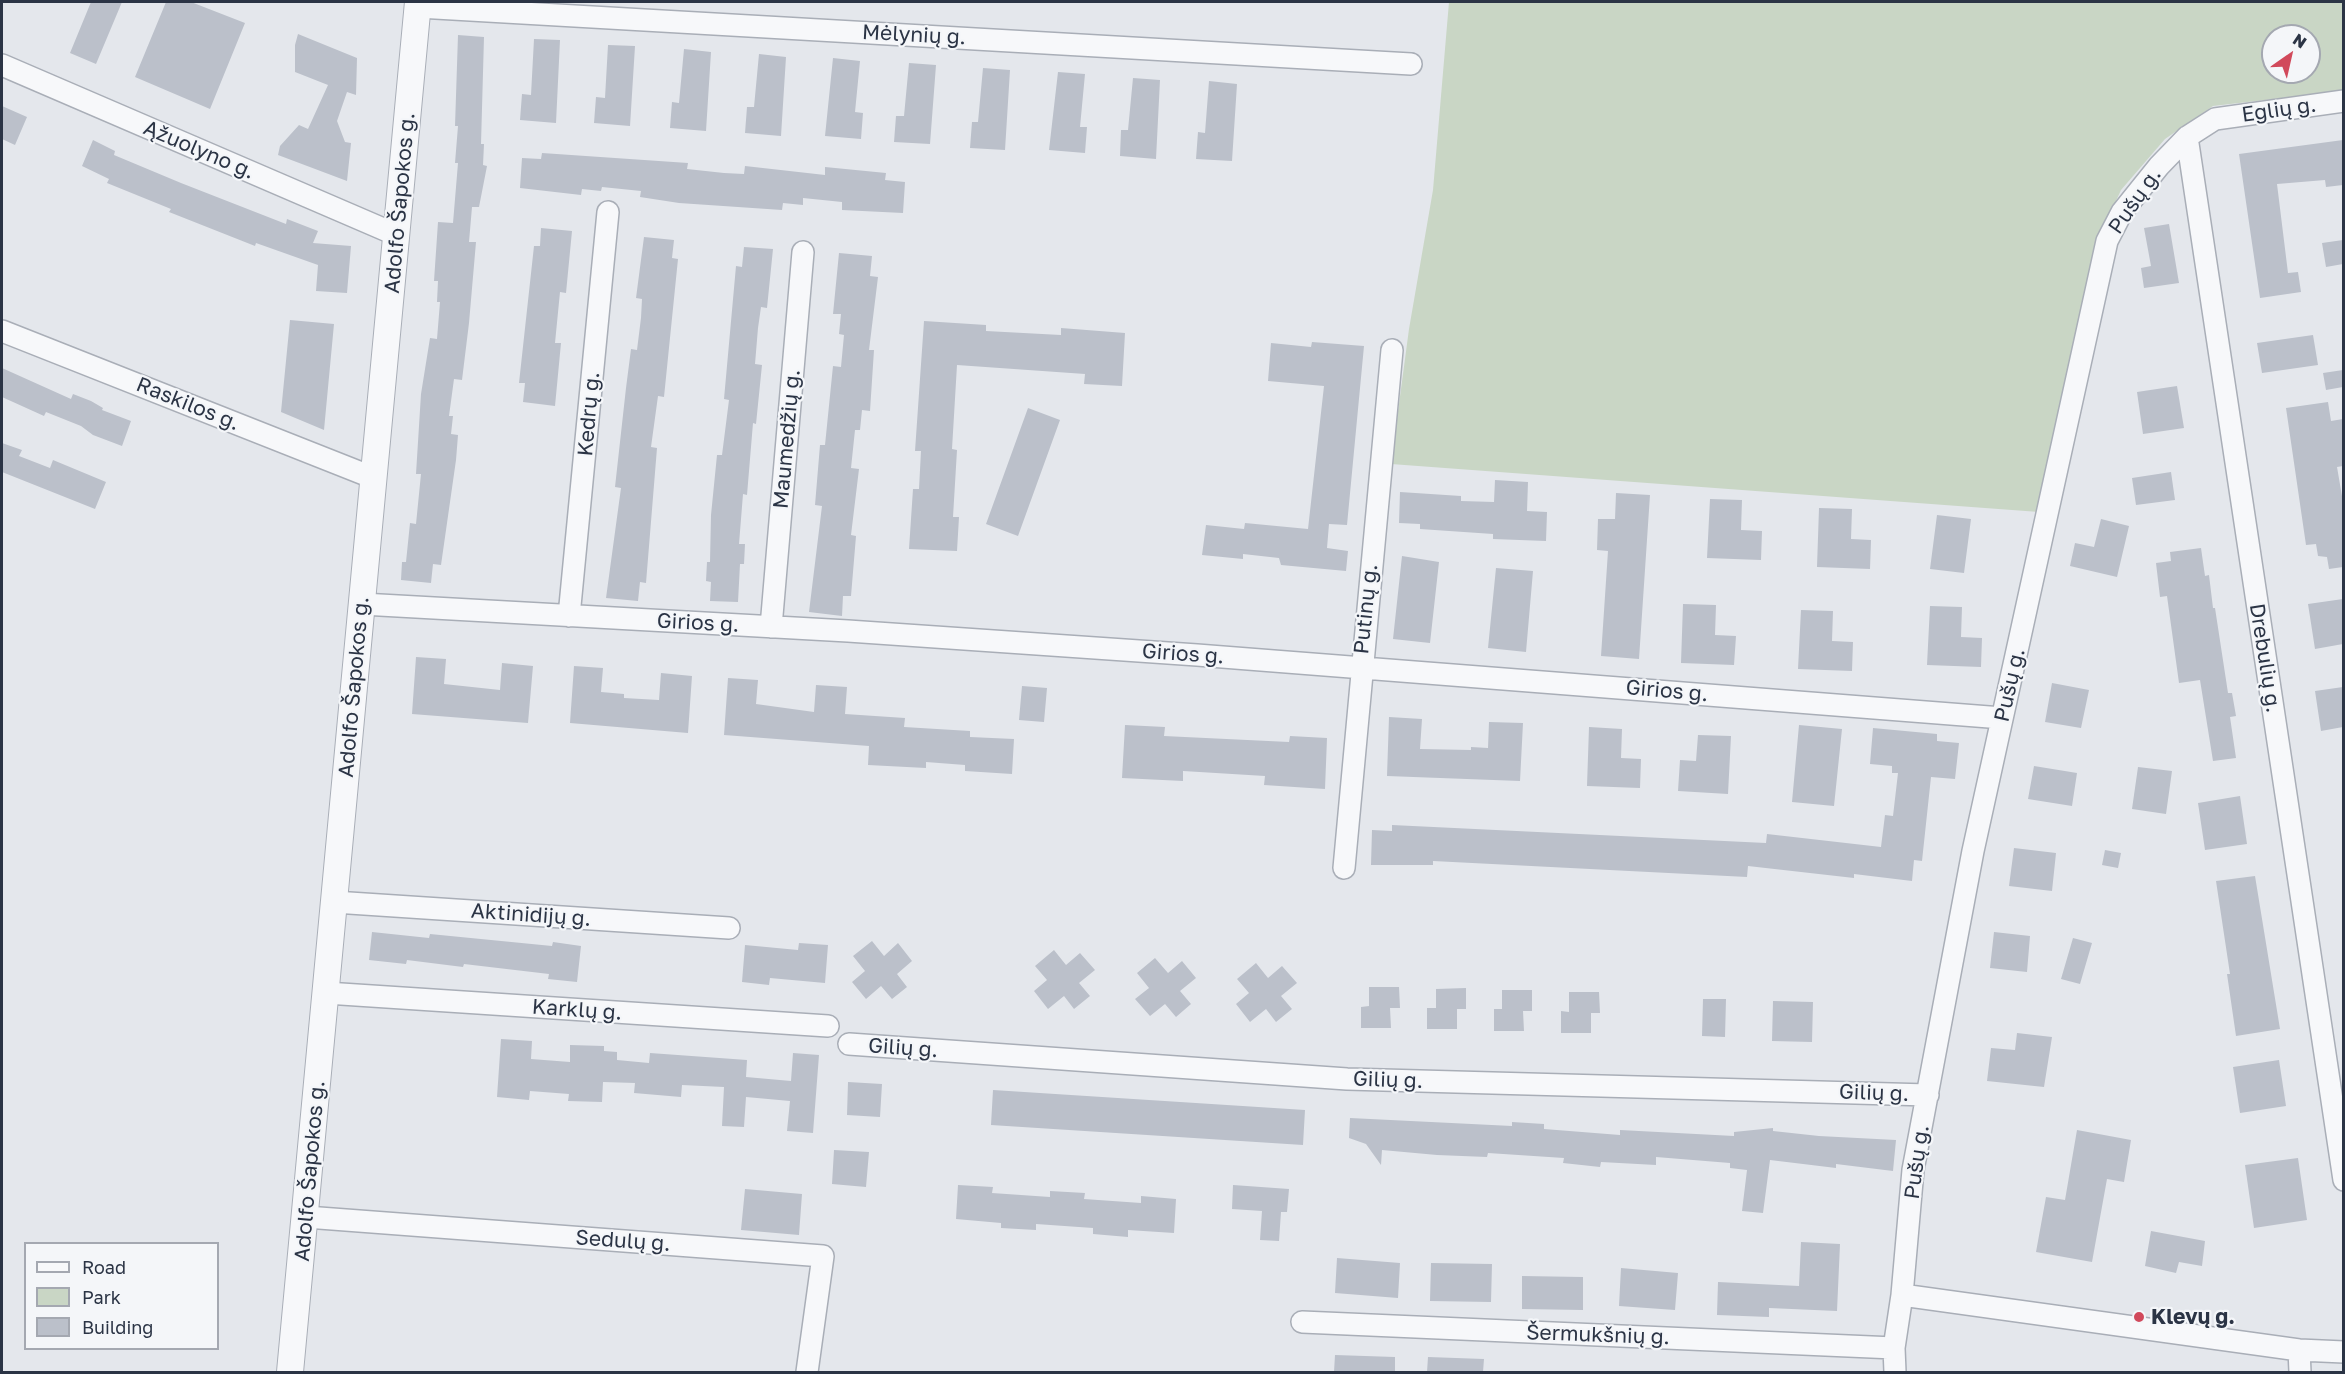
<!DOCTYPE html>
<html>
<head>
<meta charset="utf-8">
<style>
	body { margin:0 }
	#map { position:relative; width:2345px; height:1374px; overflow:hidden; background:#e4e7ec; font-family:"Golos Text",sans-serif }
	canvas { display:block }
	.frame { position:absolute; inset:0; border:3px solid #2b3445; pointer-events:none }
	.legend { position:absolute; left:24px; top:1242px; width:195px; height:108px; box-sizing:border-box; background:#f4f6f9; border:2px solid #a4a8b1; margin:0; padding:8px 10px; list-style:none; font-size:18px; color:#2b3445 }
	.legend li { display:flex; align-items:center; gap:12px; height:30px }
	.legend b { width:30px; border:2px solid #a4a8b1 }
	.north { position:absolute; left:2261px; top:24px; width:60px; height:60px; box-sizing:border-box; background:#f4f6f9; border:2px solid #a4a8b1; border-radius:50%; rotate:34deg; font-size:16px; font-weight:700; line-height:24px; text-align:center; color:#2b3445 }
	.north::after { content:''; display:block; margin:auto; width:21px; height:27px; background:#d1495b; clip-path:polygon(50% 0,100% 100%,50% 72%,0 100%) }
</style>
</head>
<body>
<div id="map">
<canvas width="2345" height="1374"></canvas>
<div class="frame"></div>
<ul class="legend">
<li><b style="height:8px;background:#f7f8fa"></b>Road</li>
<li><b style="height:16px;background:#c9d6c5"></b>Park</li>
<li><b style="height:16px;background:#bbc0ca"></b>Building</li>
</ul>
<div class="north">N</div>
</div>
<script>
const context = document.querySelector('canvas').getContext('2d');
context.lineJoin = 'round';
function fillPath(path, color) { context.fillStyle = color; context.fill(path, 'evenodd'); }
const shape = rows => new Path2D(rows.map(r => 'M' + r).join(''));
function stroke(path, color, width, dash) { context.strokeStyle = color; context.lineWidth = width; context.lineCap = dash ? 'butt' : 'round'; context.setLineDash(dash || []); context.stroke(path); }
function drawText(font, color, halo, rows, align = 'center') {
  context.font = font + ' "Golos Text",sans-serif'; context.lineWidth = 4.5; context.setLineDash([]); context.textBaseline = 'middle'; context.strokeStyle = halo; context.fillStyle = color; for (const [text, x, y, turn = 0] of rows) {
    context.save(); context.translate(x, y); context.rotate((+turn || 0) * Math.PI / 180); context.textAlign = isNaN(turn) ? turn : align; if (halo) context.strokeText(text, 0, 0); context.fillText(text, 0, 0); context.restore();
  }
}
fillPath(shape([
	[1449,2,2343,2,2343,91,2213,106,2165,139,2121,190,2094,249,2039,512,1391,464,1409,329,1433,190],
	[2273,36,2309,36,2309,72,2273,72]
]), '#c9d6c5');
fillPath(shape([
	[91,2,122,2,96,64,70,53],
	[166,2,191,2,245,23,210,109,135,77],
	[298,34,357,58,356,95,347,92,337,121,345,142,351,143,347,181,278,155,280,146,299,125,308,129,328,85,295,72,295,45],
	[458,35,484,37,481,144,484,144,483,165,487,166,479,207,472,207,469,242,476,242,469,323,462,380,454,379,449,416,453,416,451,434,458,435,456,460,441,565,433,564,431,583,401,580,402,562,406,562,410,523,416,524,421,474,416,474,421,394,430,338,437,339,440,302,437,302,438,281,434,281,438,222,453,223,458,163,455,163,458,126,455,126],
	[534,39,560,40,556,123,520,120,522,94,531,95],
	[608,45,635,46,630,126,594,123,596,97,605,98],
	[684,49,711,52,706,131,670,128,672,102,679,103],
	[759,54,786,57,781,136,745,133,747,107,754,107],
	[833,58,860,61,855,112,863,113,861,139,825,136],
	[909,63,936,65,930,144,894,142,896,116,904,116],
	[983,68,1010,70,1005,150,970,148,972,122,978,122],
	[1058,72,1085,74,1080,127,1087,127,1085,153,1049,150],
	[1133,78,1160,80,1156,159,1120,156,1121,130,1128,130],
	[1209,81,1237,84,1232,161,1196,159,1198,132,1205,133],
	[2,106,27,117,15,145,2,139],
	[93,140,115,151,114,155,181,183,286,224,287,219,318,231,313,243,351,246,347,293,316,291,318,265,256,243,255,246,169,212,171,209,107,183,109,179,82,166],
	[2343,140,2343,185,2326,187,2325,180,2277,184,2288,273,2298,272,2301,292,2260,298,2239,154],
	[542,153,688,163,687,169,724,173,744,174,745,166,825,175,825,167,886,173,885,180,905,182,903,213,842,210,842,202,803,198,803,205,783,203,782,210,679,203,640,197,641,191,602,187,601,191,582,189,581,195,520,188,522,158,541,159],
	[2169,224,2179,283,2144,288,2141,268,2151,266,2144,228],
	[541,228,572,231,566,293,560,292,555,343,561,343,555,406,523,402,525,383,519,383,534,246,540,246],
	[644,237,674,240,672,258,678,259,664,397,658,396,651,447,657,448,646,583,640,582,638,601,606,598,621,488,615,487,626,388,631,349,637,350,641,318,642,299,636,298],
	[2343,240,2343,264,2326,267,2322,243],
	[744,247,773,249,767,308,761,307,758,328,755,364,762,365,756,424,753,423,747,495,743,494,739,544,745,544,744,564,740,564,738,602,710,601,711,582,706,581,707,562,710,562,711,515,717,455,722,455,729,400,724,399,736,266,742,267],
	[839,253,872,256,870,276,878,277,869,350,874,350,870,411,862,410,860,430,855,430,851,468,859,469,851,535,856,536,851,596,843,596,842,616,809,612,822,506,815,505,820,445,825,445,833,366,841,367,844,335,839,334,841,314,833,314],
	[290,320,334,324,324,430,281,412],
	[924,321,986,325,986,331,1061,335,1061,328,1125,333,1122,386,1084,384,1085,374,957,365,952,449,957,450,953,517,959,517,957,551,909,549,913,489,919,489,921,451,915,451],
	[2313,335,2318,365,2262,373,2257,343],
	[1312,342,1364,346,1347,525,1329,524,1327,548,1348,551,1346,571,1281,565,1279,558,1243,554,1243,559,1202,555,1206,525,1244,529,1245,523,1308,529,1324,386,1268,381,1271,343,1311,347],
	[2,368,71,399,73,394,91,401,103,408,102,410,131,421,122,446,93,435,81,426,46,412,44,416,2,397],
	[2343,370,2343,387,2326,390,2323,373],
	[2177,386,2184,428,2143,434,2137,392],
	[2328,402,2331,421,2343,419,2343,466,2337,467,2343,502,2343,567,2329,569,2327,557,2318,556,2316,544,2306,545,2286,408],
	[1028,408,1060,420,1018,536,986,524],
	[2,443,22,450,19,456,50,468,53,460,106,482,95,509,2,472],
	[2171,472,2175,500,2136,505,2132,478],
	[1495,480,1528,482,1527,511,1547,512,1546,541,1493,539,1493,534,1420,529,1420,524,1399,523,1400,492,1461,496,1461,501,1494,502],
	[1616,493,1650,495,1639,659,1601,656,1608,551,1597,550,1598,519,1615,519],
	[1710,499,1742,500,1741,530,1762,531,1761,560,1707,558],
	[1819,508,1852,509,1851,539,1871,540,1870,569,1817,567],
	[1937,515,1971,519,1964,573,1930,569],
	[2101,519,2129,526,2117,577,2070,566,2075,543,2094,547],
	[2201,548,2205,576,2209,575,2213,608,2215,608,2228,693,2232,693,2236,716,2230,717,2236,758,2213,761,2200,680,2179,683,2167,596,2160,597,2156,563,2171,561,2170,552],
	[1402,556,1439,562,1430,643,1393,639],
	[1496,568,1533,571,1526,652,1488,648],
	[2343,599,2343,644,2315,649,2308,604],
	[1683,604,1716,605,1715,635,1736,636,1734,665,1681,663],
	[1930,606,1962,607,1961,637,1982,638,1981,667,1927,665],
	[1801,610,1833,611,1832,641,1853,642,1852,671,1798,669],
	[416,657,446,659,444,684,500,690,502,663,533,666,528,723,412,714],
	[574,666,603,668,601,692,624,694,624,698,659,700,661,673,692,676,688,733,570,723],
	[728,678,758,680,756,704,814,712,816,685,847,687,845,714,905,718,904,727,970,731,970,737,1014,739,1012,774,965,771,965,765,926,762,926,768,868,765,869,746,724,735],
	[2052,683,2089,690,2081,728,2045,722],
	[1022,686,1047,688,1044,722,1019,720],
	[2343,687,2343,727,2321,731,2315,691],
	[1389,717,1422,719,1420,749,1471,750,1471,747,1488,748,1489,722,1523,723,1520,781,1387,776],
	[1125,725,1165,727,1164,736,1289,742,1290,736,1327,738,1325,789,1264,785,1265,776,1183,771,1183,781,1122,778],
	[1799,725,1842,729,1834,806,1792,802],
	[1589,727,1622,729,1621,758,1641,759,1640,788,1587,786],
	[1873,728,1937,734,1937,741,1959,743,1955,779,1931,777,1922,861,1914,860,1912,881,1854,874,1854,878,1748,866,1747,877,1433,861,1433,865,1371,865,1372,830,1392,831,1392,825,1766,843,1767,834,1881,847,1885,815,1893,816,1898,773,1892,773,1892,766,1870,764],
	[1698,735,1731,736,1728,794,1678,791,1680,760,1696,761],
	[2034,766,2077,773,2072,806,2028,799],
	[2138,767,2172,771,2166,814,2132,809],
	[2240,796,2247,844,2205,850,2198,803],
	[2014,848,2056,853,2052,891,2009,886],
	[2105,850,2121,853,2118,868,2102,865],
	[2255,876,2280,1029,2236,1036,2227,974,2230,974,2216,881],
	[372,932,429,938,430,934,552,946,553,942,581,946,577,982,548,979,549,974,464,964,463,967,407,960,406,964,369,960],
	[1994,932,2030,936,2027,972,1990,968],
	[2073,938,2092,943,2080,984,2061,979],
	[872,941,884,956,898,943,912,961,897,974,907,987,892,999,881,986,866,999,852,982,865,971,853,956],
	[799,943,828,945,825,983,770,978,769,985,742,982,745,945,798,950],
	[1054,950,1066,965,1080,953,1095,970,1079,983,1090,996,1074,1009,1064,996,1048,1009,1034,991,1047,980,1035,966],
	[1155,958,1168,973,1182,961,1196,978,1180,991,1191,1004,1176,1017,1165,1004,1150,1016,1135,999,1149,988,1137,973],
	[1256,963,1268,978,1282,966,1297,983,1281,996,1292,1009,1276,1022,1266,1009,1250,1022,1236,1004,1249,993,1237,979],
	[1369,987,1399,987,1400,1008,1390,1008,1391,1028,1361,1028,1361,1007,1369,1006],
	[1466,988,1466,1009,1457,1009,1457,1029,1427,1029,1427,1008,1436,1008,1436,989],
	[1502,990,1532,990,1532,1011,1523,1011,1524,1031,1494,1031,1494,1009,1502,1009],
	[1569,992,1599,992,1600,1013,1591,1013,1591,1033,1561,1033,1561,1011,1569,1012],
	[1703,999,1726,999,1725,1037,1702,1036],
	[1773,1001,1813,1002,1812,1042,1772,1041],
	[2017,1033,2052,1037,2044,1087,1987,1081,1991,1048,2015,1050],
	[501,1039,532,1041,531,1059,570,1062,570,1045,604,1046,604,1051,617,1052,617,1060,649,1063,650,1053,747,1060,746,1077,791,1081,793,1053,819,1055,813,1133,787,1131,790,1101,746,1097,744,1127,722,1126,724,1087,682,1085,681,1097,634,1093,635,1083,603,1082,602,1102,568,1101,569,1094,530,1091,529,1100,497,1097],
	[2279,1060,2286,1106,2240,1113,2233,1067],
	[848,1082,882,1084,880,1117,847,1115],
	[993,1090,1305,1110,1303,1145,991,1125],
	[1350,1118,1512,1126,1512,1122,1544,1124,1544,1129,1620,1135,1620,1130,1734,1136,1734,1132,1773,1128,1773,1131,1819,1136,1896,1140,1893,1171,1836,1164,1836,1168,1770,1160,1763,1213,1742,1211,1747,1170,1730,1168,1730,1163,1656,1157,1656,1165,1601,1162,1600,1167,1563,1163,1564,1158,1488,1153,1487,1157,1437,1155,1382,1150,1381,1165,1366,1144,1349,1138],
	[2077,1130,2131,1140,2124,1182,2107,1179,2092,1262,2036,1252,2046,1197,2065,1200],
	[834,1150,869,1152,866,1187,832,1184],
	[2298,1158,2307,1220,2254,1228,2245,1165],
	[958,1185,993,1187,992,1193,1050,1197,1050,1191,1085,1193,1084,1199,1141,1203,1141,1196,1176,1199,1174,1233,1128,1230,1128,1237,1093,1234,1093,1228,1036,1224,1036,1230,1001,1228,1001,1223,956,1219],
	[1233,1185,1289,1189,1287,1212,1281,1212,1279,1241,1260,1240,1262,1211,1232,1209],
	[745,1189,802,1194,799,1235,741,1230],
	[2151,1231,2205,1241,2202,1266,2179,1262,2176,1273,2145,1266],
	[1801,1242,1840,1244,1837,1311,1769,1308,1769,1317,1717,1315,1718,1282,1799,1286],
	[1337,1258,1400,1263,1398,1298,1335,1293],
	[1431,1263,1492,1264,1491,1302,1430,1301],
	[1621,1268,1678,1273,1675,1310,1619,1306],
	[1522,1276,1583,1277,1583,1310,1522,1309],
	[1335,1355,1395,1357,1395,1372,1334,1372],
	[1428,1357,1484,1359,1483,1372,1427,1372]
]), '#bbc0ca');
const minor = shape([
	[418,7,1411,64],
	[2,65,397,235],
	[2187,137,2344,1180],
	[2,331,374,478],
	[362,604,848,631,1197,655,2002,718],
	[569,616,608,212],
	[771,627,803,252],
	[1344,868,1392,350],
	[334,902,729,928],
	[326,993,828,1026],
	[849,1044,1347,1079,1928,1095],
	[306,1217,823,1256,807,1372],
	[1902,1295,2299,1350,2344,1352],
	[1302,1322,1894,1348],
	[2299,1350,2300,1372],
	[1895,1372,1894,1348,1902,1295,1913,1170,1973,851,2107,241,2122,212,2159,166,2187,137,2215,119,2344,101]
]);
const tertiary = shape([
	[290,1372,418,2]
]);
stroke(minor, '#a9aeb7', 24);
stroke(tertiary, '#a9aeb7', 28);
stroke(minor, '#f7f8fa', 21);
stroke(tertiary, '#f7f8fa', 26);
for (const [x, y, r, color] of [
	[2139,1317,6,"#d1495b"]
]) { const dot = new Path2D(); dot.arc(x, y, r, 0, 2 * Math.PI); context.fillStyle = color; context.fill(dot); stroke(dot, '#f4f6f9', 2); }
drawText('21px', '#2b3445', '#f4f6f9', [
	["Mėlynių g.",914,35,3],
	["Eglių g.",2279,110,-8],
	["Ąžuolyno g.",199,150,23],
	["Pušų g.",2135,201,-55],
	["Adolfo Šapokos g.",400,203,-85],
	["Raskilos g.",188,404,22],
	["Kedrų g.",589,414,-85],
	["Maumedžių g.",787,439,-85],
	["Putinų g.",1366,609,-84],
	["Girios g.",698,623,3],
	["Girios g.",1183,654,4],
	["Drebulių g.",2265,658,81],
	["Pušų g.",2010,685,-77],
	["Adolfo Šapokos g.",354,687,-85],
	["Girios g.",1667,691,5],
	["Aktinidijų g.",531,915,4],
	["Karklų g.",577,1010,4],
	["Gilių g.",903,1048,4],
	["Gilių g.",1388,1080,2],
	["Gilių g.",1874,1093,2],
	["Pušų g.",1917,1162,-82],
	["Adolfo Šapokos g.",310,1171,-85],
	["Sedulų g.",623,1241,4],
	["Šermukšnių g.",1598,1335,2]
]);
drawText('bold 21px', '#2b3445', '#f4f6f9', [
	["Klevų g.",2151,1317]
], 'left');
</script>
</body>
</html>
